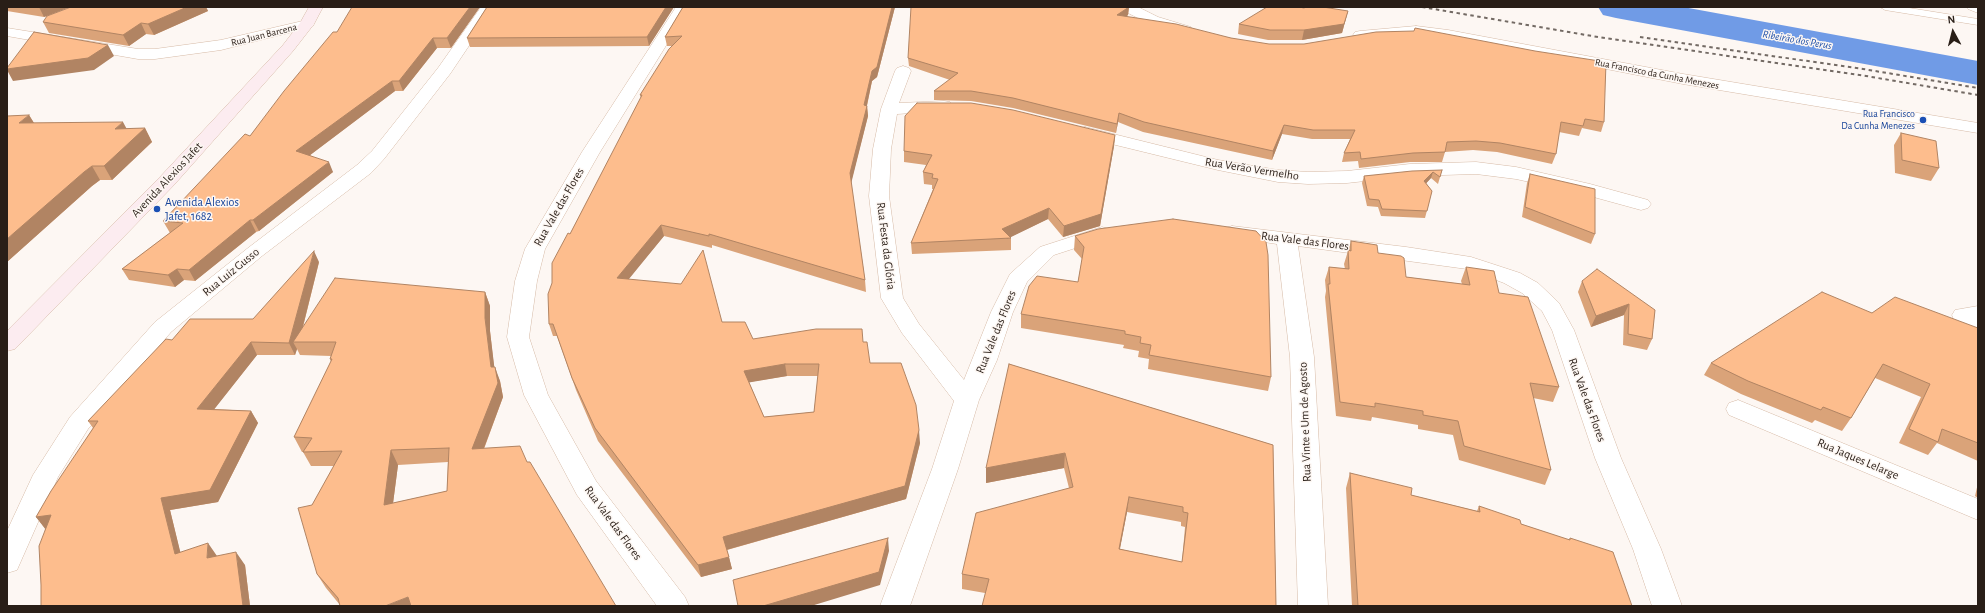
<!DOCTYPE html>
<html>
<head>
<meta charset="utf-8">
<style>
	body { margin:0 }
	#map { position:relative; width:1985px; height:613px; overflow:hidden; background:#fdf7f3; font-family:"Alegreya Sans",sans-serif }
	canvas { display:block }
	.frame { position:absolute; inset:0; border:8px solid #291e17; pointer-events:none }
	.north { position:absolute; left:1933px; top:12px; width:40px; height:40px; -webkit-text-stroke:3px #fdf7f3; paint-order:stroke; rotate:353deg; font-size:11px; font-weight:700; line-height:16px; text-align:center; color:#291e17 }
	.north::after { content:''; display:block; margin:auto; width:14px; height:18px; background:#291e17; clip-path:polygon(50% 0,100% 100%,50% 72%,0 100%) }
</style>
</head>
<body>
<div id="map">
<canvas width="1985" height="613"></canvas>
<div class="frame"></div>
<div class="north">N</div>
</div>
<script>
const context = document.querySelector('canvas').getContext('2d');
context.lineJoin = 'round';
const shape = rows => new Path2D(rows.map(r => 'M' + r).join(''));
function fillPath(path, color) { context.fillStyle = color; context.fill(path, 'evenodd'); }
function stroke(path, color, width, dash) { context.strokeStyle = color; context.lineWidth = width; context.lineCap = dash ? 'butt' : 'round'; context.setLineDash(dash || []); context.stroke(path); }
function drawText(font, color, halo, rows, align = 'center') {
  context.font = font + ' "Alegreya Sans",sans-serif'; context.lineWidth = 3; context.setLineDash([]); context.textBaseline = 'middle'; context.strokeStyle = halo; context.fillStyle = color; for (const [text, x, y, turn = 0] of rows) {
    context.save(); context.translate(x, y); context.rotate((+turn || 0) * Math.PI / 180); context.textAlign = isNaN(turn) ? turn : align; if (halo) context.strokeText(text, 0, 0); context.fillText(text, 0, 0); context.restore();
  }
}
fillPath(shape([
	[1598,7,1683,7,1978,61,1978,85,1616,18,1603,15,1598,7]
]), '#709be6');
const lane = shape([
	[1880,7,1903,7,1978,19,1978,25,1885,10,1880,7],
	[1966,7,1978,7,1978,13,1968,9,1966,7]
]);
const street = shape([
	[481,7,495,7,450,74,384,159,371,173,262,256,171,332,88,429,58,477,17,570,7,573,7,531,33,475,70,417,155,322,248,248,357,165,372,151,438,68,481,7],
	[676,7,690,7,600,152,545,249,537,281,529,337,548,395,596,481,685,597,689,606,657,606,577,495,524,395,507,337,515,281,525,249,582,152,676,7],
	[1120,7,1138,7,1158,17,1191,27,1193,30,1191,33,1186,34,1148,23,1122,10,1120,7],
	[307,20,312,21,314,24,312,27,221,50,155,59,138,59,7,36,7,28,138,49,155,49,221,40,307,20],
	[1416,26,1448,30,1683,74,1978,123,1978,133,1683,84,1448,38,1416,34,1360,39,1355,38,1353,35,1355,32,1360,31,1416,26],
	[903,66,909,68,911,71,899,103,944,101,950,102,952,106,950,110,944,111,897,114,891,149,889,196,903,298,919,324,964,380,991,312,1010,274,1040,247,1102,227,1109,229,1112,233,1109,237,1054,255,1027,282,1013,312,997,360,979,400,958,469,910,606,880,606,932,469,954,401,902,333,881,298,869,196,873,149,881,109,895,71,897,68,903,66],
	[1085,127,1218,160,1278,170,1308,172,1347,171,1410,164,1476,162,1516,167,1590,184,1648,200,1651,204,1648,208,1641,210,1579,193,1516,179,1476,174,1410,176,1347,183,1308,184,1278,182,1218,170,1079,136,1076,132,1079,128,1085,127],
	[1232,226,1406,247,1471,257,1520,273,1538,283,1559,303,1574,330,1621,458,1661,549,1682,606,1652,606,1633,549,1595,458,1552,330,1542,311,1522,293,1504,283,1467,269,1298,246,1314,357,1328,606,1298,606,1290,357,1277,244,1225,236,1222,232,1225,228,1232,226],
	[1978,306,1978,338,1970,336,1956,325,1952,315,1955,310,1978,306],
	[1738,400,1978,499,1978,520,1729,415,1726,409,1729,403,1738,400]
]);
const secondary = shape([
	[309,7,323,7,314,24,293,51,174,185,15,349,7,351,7,331,160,177,283,45,300,23,309,7]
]);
stroke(lane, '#d6baa6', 1);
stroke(street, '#d6baa6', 1);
stroke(secondary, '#d6baa6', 1);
fillPath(lane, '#fff');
fillPath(street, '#fff');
fillPath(secondary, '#fcecf0');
stroke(shape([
	[1422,7,1598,37,1866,76,1978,95],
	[1640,37,1863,69,1978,88]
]), '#736a64', 2, [3.5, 3.5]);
fillPath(shape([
	[7,7,70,7,44,17,7,11],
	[71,7,206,7,208,11,154,35,146,34,129,46,49,33,43,22],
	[480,7,451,48,437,48,403,91,395,91,310,155,333,172,259,231,256,232,195,281,184,280,175,287,129,280,122,269,170,233,163,221,250,136,337,32],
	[487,7,674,7,649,46,470,47,467,38],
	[683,7,895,7,877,77,872,81,867,106,868,116,851,182,865,280,866,292,712,245,712,248,664,236,628,279,722,322,753,339,863,342,870,363,920,443,906,499,727,550,732,569,701,577,598,441,576,390,557,336,553,336,549,324,570,234,641,98,640,95,672,46,667,46,665,37],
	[787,376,818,376,814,412,764,417,749,382],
	[1129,7,1128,15,1126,17,1231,38,1604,122,1601,132,1582,128,1579,136,1559,132,1556,154,1552,164,1497,152,1473,150,1445,152,1442,162,1410,162,1359,168,1358,161,1342,162,1344,153,1350,139,1312,139,1282,134,1272,160,1143,132,1118,122,1116,133,1013,108,971,101,934,100,934,91,950,80,909,66,908,58],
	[1304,8,1348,11,1342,33,1302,40,1268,40,1238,34,1239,24],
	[29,115,34,123,127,129,145,128,152,142,112,180,100,180,92,186,7,262],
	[1901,133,1939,168,1931,181,1895,173,1894,145],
	[1115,135,1114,146,1100,226,1063,237,1048,219,1010,237,1011,238,1011,250,912,254,911,243,933,189,932,189,932,185,924,184,923,172,926,165,904,162,904,151],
	[1442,170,1438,184,1431,178,1426,183,1432,191,1425,218,1381,216,1378,207,1367,206,1362,183,1364,176],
	[1530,174,1595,234,1591,244,1522,217,1527,183],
	[1075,236,1271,377,1268,391,1148,369,1149,359,1138,357,1139,351,1123,348,1124,345,1021,328,1021,314,1078,282,1082,259,1074,250],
	[1351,241,1378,253,1406,277,1462,284,1461,281,1466,267,1499,293,1559,387,1553,402,1533,398,1551,470,1545,485,1459,460,1453,435,1418,429,1418,425,1372,417,1371,421,1336,416,1325,297,1326,291,1325,280,1329,267,1345,269,1344,264],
	[319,262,303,327,485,292,490,306,490,331,494,367,500,381,503,397,484,449,520,446,340,605,326,588,317,574,312,505,334,466,311,466,303,452,304,452,302,452,294,437,331,362,330,359,331,356,300,355,297,349,295,355,257,355,214,409,251,411,258,423,218,502,170,510,180,552,217,556,245,565,250,606,41,606,45,528,36,517,93,428,88,421,172,340,253,319],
	[448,462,447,491,393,503,398,465],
	[1582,281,1655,310,1652,339,1647,350,1623,345,1624,315,1591,327,1578,292],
	[1872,313,1978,328,1978,461,1937,443,1928,455,1899,443,1921,397,1875,378,1851,418,1842,431,1815,420,1812,423,1741,394,1704,375,1711,363],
	[1009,364,1273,445,1276,606,985,593,962,589,962,574,1069,488,1064,468,986,483],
	[1127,512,1181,522,1181,526,1185,527,1182,562,1120,549],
	[1350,473,1411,495,1477,511,1479,506,1521,524,1569,540,1570,538,1632,606,1352,606,1346,488],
	[1978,483,1978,498,1975,496]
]), '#daa379');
fillPath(shape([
	[39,7,70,7,44,17],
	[187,7,206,7,208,11,154,35,148,24],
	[470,7,480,7,451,48,447,38],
	[666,7,674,7,649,46,647,37],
	[892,7,895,7,877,77,872,81,865,114,867,106,868,116,851,184,850,173,864,105,872,71],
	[1129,7,1128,15,1116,24,1117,15],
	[1348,11,1342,33,1302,40,1304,30],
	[141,23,146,34,129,46,123,35],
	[433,38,437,48,403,91,399,81],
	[108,45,114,56,94,70,13,81,7,70,7,69],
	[392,81,395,91,301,162,296,151],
	[1119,113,1118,122,1116,133,1117,124],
	[29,115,37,128,19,123],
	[123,122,130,135,115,129],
	[1284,125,1282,134,1272,160,1273,151],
	[145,128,152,142,112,180,104,166],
	[1115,135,1114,146,1100,226,1063,237,1064,226],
	[329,162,333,172,259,231,253,220],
	[92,166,100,180,92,186,7,262,7,239,84,172],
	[1433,172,1431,178,1422,188,1424,181],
	[1049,208,1048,219,1007,239,1002,229],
	[250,220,256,232,195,281,189,270],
	[661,225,664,236,620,290,617,278],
	[314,251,319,262,299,342,293,342,297,349,295,355,289,343],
	[177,269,184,280,175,287,168,275],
	[485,292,490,306,490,331,496,381,491,367,485,318],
	[1629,304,1624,315,1591,327,1596,316],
	[251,342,257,355,205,421,197,409],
	[785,364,787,376,746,383,744,371],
	[495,367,500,381,503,397,478,464,472,449],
	[251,411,258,423,218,502,170,510,184,567,175,554,161,498],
	[919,430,920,443,906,499,726,550,723,537],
	[391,450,398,465,391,519,384,505],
	[1065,453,1064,468,986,483,986,468],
	[1129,497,1127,512,1117,563,1119,549],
	[51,515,46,530,36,517],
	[888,538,889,551,880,585,811,606,763,606],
	[208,543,217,556,216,571,207,558],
	[236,552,245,565,250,606,243,606],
	[729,557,732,569,701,577,698,565],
	[408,597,413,606,385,606]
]), '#b18463');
const building = shape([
	[71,7,187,7,148,24,141,23,123,35,43,22,47,16,71,7],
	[352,7,470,7,447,38,433,38,399,81,392,81,296,151,329,162,253,220,250,220,189,270,177,269,168,275,122,269,183,223,163,221,245,134,250,136,284,91,333,32,337,32,352,7],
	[487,7,666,7,647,37,467,38,487,7],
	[683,7,892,7,877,67,872,71,864,105,867,106,850,173,865,280,709,234,709,236,661,225,617,278,681,284,703,250,722,322,745,322,753,339,816,329,862,329,863,342,867,342,870,363,901,363,916,405,919,430,905,486,723,537,729,557,698,565,595,428,572,378,553,324,549,324,548,294,552,283,552,263,568,233,570,234,642,95,640,95,669,49,682,36,665,37,683,7],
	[785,364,819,364,814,412,764,417,744,371,785,364],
	[911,7,1129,7,1117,15,1176,24,1231,38,1269,44,1304,44,1376,32,1414,31,1415,28,1535,51,1606,62,1604,122,1585,119,1583,126,1561,122,1556,154,1500,143,1476,141,1447,142,1445,152,1413,153,1361,159,1360,152,1344,153,1355,130,1313,130,1284,125,1273,151,1144,122,1119,113,1117,124,1013,98,971,91,934,91,958,73,908,58,911,7],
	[1267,7,1299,7,1304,8,1306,7,1323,7,1348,11,1344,24,1304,30,1270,30,1239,24,1267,7],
	[34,32,108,45,88,58,7,69,7,68,34,32],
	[917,103,971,103,1013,110,1115,135,1101,214,1064,226,1049,208,1002,229,1011,238,911,243,938,179,932,178,933,174,923,172,932,155,904,151,905,116,917,103],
	[29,115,19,123,123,122,115,129,145,128,104,166,92,166,84,172,7,239,7,116,29,115],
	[1901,133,1936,141,1939,168,1902,160,1901,133],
	[1442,170,1440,177,1433,172,1424,181,1432,191,1427,211,1382,209,1379,200,1369,199,1364,176,1412,171,1442,170],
	[1530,174,1595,189,1595,234,1525,207,1530,174],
	[1173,219,1256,231,1266,242,1268,255,1271,377,1149,355,1151,345,1140,343,1141,337,1125,334,1125,331,1021,314,1029,286,1037,276,1078,282,1084,247,1075,236,1098,229,1173,219],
	[1351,241,1377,245,1378,253,1401,256,1404,258,1406,277,1470,285,1466,267,1494,271,1499,293,1528,297,1559,387,1530,383,1551,470,1464,446,1458,421,1423,415,1423,411,1375,403,1375,407,1340,402,1328,284,1330,284,1329,267,1349,269,1348,250,1351,251,1351,241],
	[314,251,289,343,251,342,197,409,251,411,210,490,161,498,175,554,208,543,207,558,236,552,243,606,41,606,41,585,39,546,51,515,36,517,51,491,98,421,88,421,166,339,172,340,190,319,253,319,314,251],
	[1597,269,1655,310,1652,339,1628,334,1629,304,1596,316,1582,281,1597,269],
	[335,278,485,292,485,318,491,367,495,367,498,383,472,449,520,446,527,462,530,462,616,606,411,606,408,597,385,606,340,606,338,598,317,574,298,508,312,505,342,451,303,452,312,438,294,437,332,359,330,359,336,342,293,342,335,278],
	[449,448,447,491,384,505,391,450,449,448],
	[1822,292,1872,313,1895,297,1978,328,1978,443,1942,429,1938,442,1909,429,1930,384,1883,364,1851,418,1823,407,1821,410,1748,381,1711,363,1822,292],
	[1009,364,1273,445,1276,606,982,606,989,579,962,574,976,513,1073,487,1065,453,986,468,1009,364],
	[1129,497,1183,507,1183,512,1188,513,1182,562,1119,549,1129,497],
	[1350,473,1412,488,1411,495,1480,512,1479,506,1520,520,1521,524,1570,540,1570,538,1613,552,1632,606,1358,606,1350,473],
	[888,538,879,572,763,606,738,606,733,580,888,538]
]);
fillPath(building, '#fdbd8d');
stroke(building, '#b18463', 1);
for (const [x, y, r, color] of [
	[1923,120,4,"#1a4fb4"],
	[157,209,4,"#1a4fb4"]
]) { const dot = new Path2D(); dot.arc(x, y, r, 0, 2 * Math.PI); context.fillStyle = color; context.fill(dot); stroke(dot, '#fdf7f3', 1.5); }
drawText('10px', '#291e17', '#fdf7f3', [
	["Rua Juan Barcena",264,35,-14],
	["Rua Francisco da Cunha Menezes",1657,74,11]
]);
drawText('10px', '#164399', '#fdf7f3', [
	["Rua Francisco",1915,114],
	["Da Cunha Menezes",1915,126]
], 'right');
drawText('italic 11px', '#2051a9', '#fdf7f3', [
	["Ribeirão dos Perus",1797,40,10]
]);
drawText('12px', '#291e17', '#fdf7f3', [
	["Rua Verão Vermelho",1252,169,9],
	["Avenida Alexios Jafet",167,180,-47],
	["Rua Vale das Flores",559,207,-60],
	["Rua Vale das Flores",1305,241,7],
	["Rua Festa da Glória",886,246,83],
	["Rua Luiz Gusso",231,272,-39],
	["Rua Vale das Flores",996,332,-68],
	["Rua Vale das Flores",1587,400,70],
	["Rua Vinte e Um de Agosto",1305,422,-92],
	["Rua Jaques Lelarge",1858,459,23],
	["Rua Vale das Flores",613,523,54]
]);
drawText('12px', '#164399', '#fdf7f3', [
	["Avenida Alexios",165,202],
	["Jafet, 1682",165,216]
], 'left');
</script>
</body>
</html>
